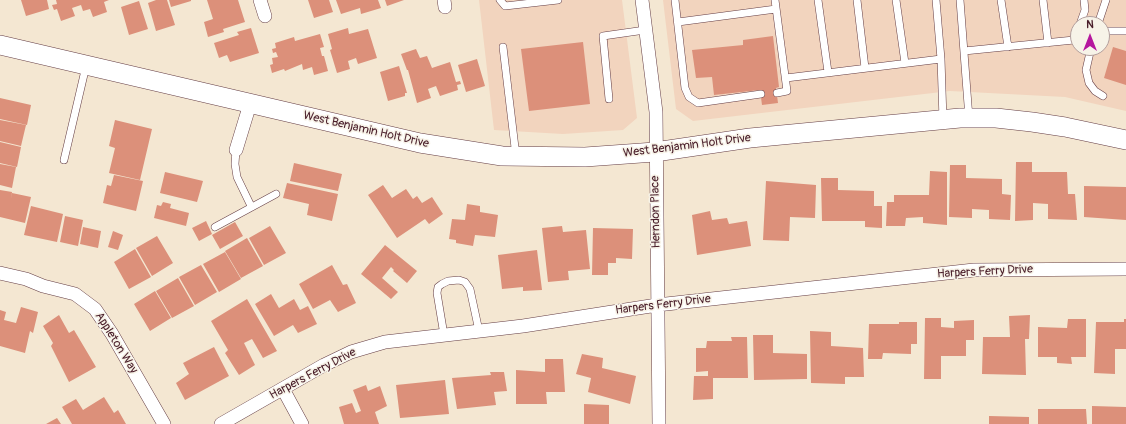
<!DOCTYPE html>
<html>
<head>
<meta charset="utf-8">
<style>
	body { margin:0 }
	#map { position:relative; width:1126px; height:424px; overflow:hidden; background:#f4e7d2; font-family:Pangolin,sans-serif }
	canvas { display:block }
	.north { position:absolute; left:1070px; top:16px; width:40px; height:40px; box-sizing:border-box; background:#f7f3e8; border:1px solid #b29e9c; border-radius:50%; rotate:0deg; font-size:11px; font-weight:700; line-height:16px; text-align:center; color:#4a1f2b }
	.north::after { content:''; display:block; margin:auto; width:14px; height:18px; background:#b5179e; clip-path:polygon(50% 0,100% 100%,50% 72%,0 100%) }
</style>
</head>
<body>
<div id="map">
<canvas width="1126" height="424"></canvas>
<div class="north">N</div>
</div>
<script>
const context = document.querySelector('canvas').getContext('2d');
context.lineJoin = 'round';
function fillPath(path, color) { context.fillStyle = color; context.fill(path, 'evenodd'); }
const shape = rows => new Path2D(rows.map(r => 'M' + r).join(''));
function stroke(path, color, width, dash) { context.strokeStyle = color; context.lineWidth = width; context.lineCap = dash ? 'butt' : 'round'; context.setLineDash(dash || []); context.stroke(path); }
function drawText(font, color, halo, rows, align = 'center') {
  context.font = font + ' Pangolin,sans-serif'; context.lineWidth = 3; context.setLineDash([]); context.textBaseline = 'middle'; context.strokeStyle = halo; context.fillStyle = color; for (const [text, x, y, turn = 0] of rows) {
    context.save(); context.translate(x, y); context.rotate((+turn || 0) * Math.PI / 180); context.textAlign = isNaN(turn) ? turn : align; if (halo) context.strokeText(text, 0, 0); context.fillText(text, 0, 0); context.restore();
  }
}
fillPath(shape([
	[479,0,622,0,637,118,623,130,563,134,494,130],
	[663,0,1126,0,1126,111,1065,97,950,91,693,121,676,109],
	[1078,24,1102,24,1102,48,1078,48]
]), '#f2d4be');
fillPath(shape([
	[21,0,47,0,49,9,26,16],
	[56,0,109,0,104,2,107,12,93,17,90,9,83,11,81,5,72,8,75,16,61,21,57,9,54,10,52,5,57,4],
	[156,0,167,0,175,25,156,31,148,3],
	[169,0,191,0,191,1,171,7],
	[207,0,238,0,245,22,223,29,224,32,208,37,204,22,213,19],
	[308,0,329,0,333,12,314,18],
	[336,0,378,0,381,8,361,14,360,8,341,14],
	[385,0,404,0,387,6],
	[139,1,148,29,129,35,121,7],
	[251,28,259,53,230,62,227,55,219,58,214,43,239,35,237,32],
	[348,28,349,34,368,29,377,58,358,64,356,58,348,61,350,69,337,73,330,50,332,49,328,34],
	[320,34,324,47,320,48,322,56,324,56,328,71,314,75,312,67,303,70,302,64,285,71,284,69,272,73,270,65,273,64,272,58,278,57,276,52,273,53,272,49,276,48,275,43,294,37,295,41],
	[773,36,779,87,776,88,778,103,762,105,760,90,714,95,712,77,696,78,692,50,743,45,743,40],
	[583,42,590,104,529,111,521,49],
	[1113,47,1126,51,1126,85,1104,78],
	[416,49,420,58,427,56,432,68,450,62,456,82,460,81,461,84,457,85,458,90,440,96,436,86,428,89,431,98,417,103,408,70,407,70,401,54],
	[477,59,485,86,466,92,458,65],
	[399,66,407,93,405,93,405,96,388,101,380,72],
	[0,98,31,105,27,125,0,119],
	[0,120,26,125,21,146,0,141],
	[115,120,152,129,140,180,109,173,115,148,109,146],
	[0,142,21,147,17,167,0,163],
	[1016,162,1032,162,1032,172,1067,172,1068,194,1075,194,1077,220,1048,219,1048,204,1033,203,1033,220,1015,221],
	[294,163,342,174,338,191,290,181],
	[0,164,16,167,12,188,0,185],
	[950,165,966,165,966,178,1002,179,1002,194,1011,195,1010,220,989,219,989,210,972,209,972,218,949,217],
	[930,171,947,172,947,225,923,223,923,217,906,218,905,226,886,226,887,202,894,202,894,195,929,195],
	[165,172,203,181,197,202,160,193],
	[114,175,143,181,136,211,103,203,107,185,111,186],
	[821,178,838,178,838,190,874,191,874,206,882,206,882,228,865,227,865,221,822,221],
	[766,181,816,185,815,218,790,217,789,241,763,240],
	[287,183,338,194,332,221,307,215,309,204,283,198],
	[383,185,392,198,406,189,413,199,417,196,422,203,432,197,443,214,429,224,425,219,397,238,368,195],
	[1084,186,1126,187,1126,220,1084,217],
	[0,190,12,192,11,199,12,193,31,197,25,223,0,217],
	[163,202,171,204,170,208,189,213,186,226,154,218,157,205,161,206],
	[467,204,480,206,480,212,498,215,495,237,475,235,473,246,456,243,456,240,449,239,452,219,465,220],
	[31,206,63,214,57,242,24,235],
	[710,211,712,220,727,218,729,224,747,221,751,246,697,255,692,215],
	[65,216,83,220,78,246,60,242],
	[206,221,212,234,199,241,192,228],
	[235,222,243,236,220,249,212,235],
	[270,226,286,253,264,265,249,238],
	[562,226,563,232,586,230,590,269,568,271,569,280,548,282,542,228],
	[83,227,101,231,98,248,80,244],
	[593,228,633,229,632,259,616,258,616,263,608,263,608,275,592,275],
	[113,231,123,235,118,250,108,247],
	[157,236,173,263,152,276,136,248],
	[247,238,263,266,241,278,225,251],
	[385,245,417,271,407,283,393,271,394,270,391,267,382,278,398,292,391,299,361,274],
	[135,249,151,277,129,289,114,262],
	[537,250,542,290,523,291,523,287,502,289,498,255],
	[225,252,241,279,219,292,203,264],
	[201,265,217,292,195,305,179,277],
	[332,265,343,285,347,284,356,303,338,312,330,300,313,309,299,284],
	[178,278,194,306,172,318,156,291],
	[155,291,171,318,150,331,134,304],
	[271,294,279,308,294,299,300,310,308,306,317,324,298,333,293,325,274,336,255,304],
	[247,299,277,351,263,358,252,339,244,343,255,365,239,375,225,353,228,350,211,321],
	[21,307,38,312,33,333,30,331,25,353,0,346,0,310,6,312,4,320,16,323],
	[59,315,69,333,74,330,96,367,69,382,51,346,53,343,43,326],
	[1030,315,1029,339,1025,339,1026,375,982,374,983,337,1010,337,1009,316],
	[925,318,941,318,941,327,954,328,954,321,974,320,974,340,966,340,966,356,941,356,941,379,924,379],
	[1068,319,1086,319,1086,357,1071,357,1072,364,1057,363,1057,357,1038,357,1038,327,1067,328],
	[1124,319,1126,319,1126,349,1115,349,1115,374,1094,373,1096,322,1124,322],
	[899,322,917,322,917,344,911,344,911,354,883,353,882,359,868,359,869,324,899,324],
	[810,331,831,332,831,346,863,348,864,377,845,377,845,384,811,383],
	[753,335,773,335,773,353,807,354,807,379,754,380],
	[731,337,747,337,748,378,713,378,713,399,693,400,694,376,708,376,708,371,696,372,696,348,706,348,707,341,732,341],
	[214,347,229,376,185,400,176,383,189,374,183,363],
	[582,354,603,358,602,368,636,376,630,404,588,392,591,378,576,374],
	[545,359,563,359,565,392,546,392,547,404,516,404,516,370,545,372],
	[490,372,504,372,507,391,494,392,496,405,457,409,452,378,491,375],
	[445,380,449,414,400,418,396,385],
	[366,385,368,391,380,386,387,406,375,412,379,424,344,424,339,407,352,403,356,413,361,411,353,390],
	[104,397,114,413,118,410,126,424,72,424,62,407,76,399,83,410],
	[584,404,609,405,609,424,584,424],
	[1092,406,1126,407,1126,424,1092,424],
	[1038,409,1086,409,1087,424,1038,424],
	[989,416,1029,417,1029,424,989,424],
	[57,418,61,424,46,424]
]), '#dc907a');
const lane = shape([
	[500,0,505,6,558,0],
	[675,0,685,88,689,97,698,103,761,94],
	[775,0,787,91,777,93],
	[818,0,828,72],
	[857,0,865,68],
	[896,0,905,63],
	[936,0,941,59,943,120],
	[960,0,969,118],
	[1001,0,1008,47],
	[1043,0,1048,43],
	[678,22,776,9],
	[1080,24,1085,10,1084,0],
	[1098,24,1106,0],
	[1102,31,1126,31],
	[503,47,516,156],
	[1091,48,1086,70,1089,83,1095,91,1103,96],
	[964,51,1074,40,1078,29],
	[786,78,941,59],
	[609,99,603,36,645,30],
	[236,150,235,164,237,177,251,206],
	[64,160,86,66],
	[215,227,276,194],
	[444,335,437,293,438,287,442,284,448,281,459,280,465,282,470,289,479,331]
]);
const street = shape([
	[260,0,265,16],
	[444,0,445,7],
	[642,0,656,112,659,424],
	[236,150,250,104],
	[0,273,26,279,43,286,75,294,95,309,112,334,164,424],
	[283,389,302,424],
	[221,424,324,365,351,352,385,342,523,326,657,305,974,270,1126,269]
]);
const secondary = shape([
	[0,45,420,143,502,156,585,157,655,152,750,138,960,118,996,118,1032,122,1065,127,1126,140]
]);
stroke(lane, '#643d44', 8);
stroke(street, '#643d44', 14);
stroke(secondary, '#643d44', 20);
stroke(lane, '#fff', 7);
stroke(street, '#fff', 13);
stroke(secondary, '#fff', 19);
drawText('12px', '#4a1f2b', '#f7f3e8', [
	["West Benjamin Holt Drive",366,130,13],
	["West Benjamin Holt Drive",687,146,-7],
	["Herndon Place",656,212,-91],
	["Harpers Ferry Drive",985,272,-3],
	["Harpers Ferry Drive",663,305,-7],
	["Appleton Way",116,343,58],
	["Harpers Ferry Drive",313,374,-28]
]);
</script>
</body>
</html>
